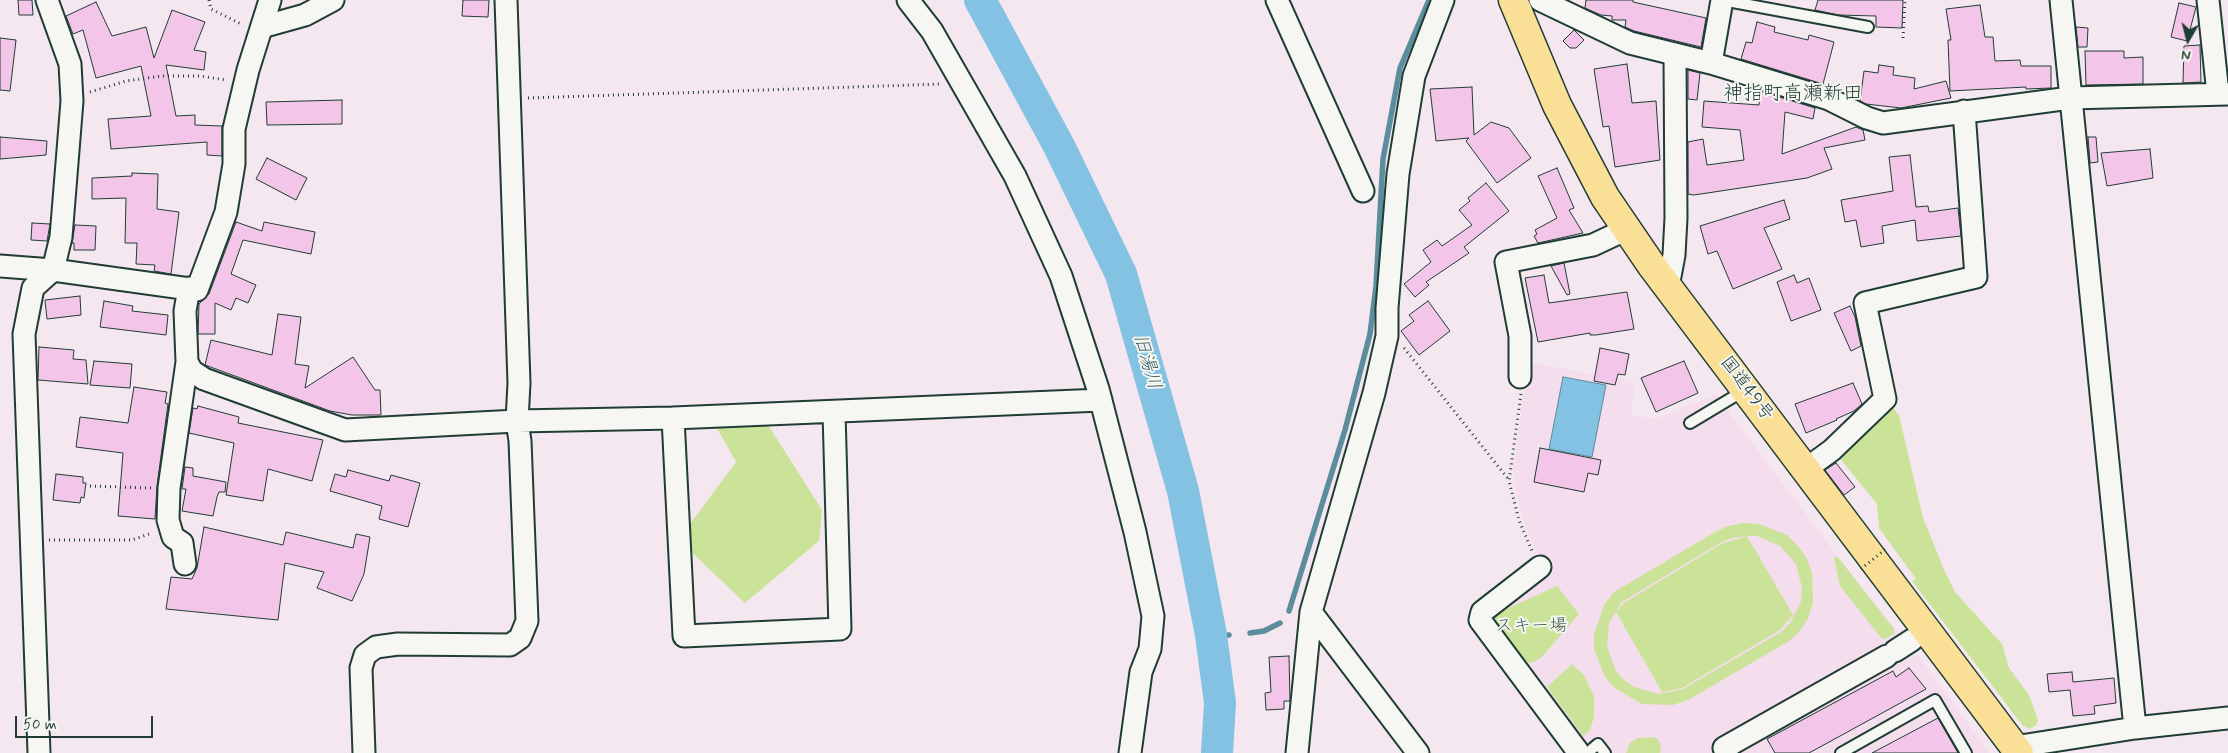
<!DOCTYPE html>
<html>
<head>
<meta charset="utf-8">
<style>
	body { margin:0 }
	#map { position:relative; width:2228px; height:753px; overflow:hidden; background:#f5e7ef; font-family:Mynerve,sans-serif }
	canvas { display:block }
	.north { position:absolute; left:2163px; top:15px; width:50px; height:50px; -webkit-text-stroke:4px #f6f6f2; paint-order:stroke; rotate:188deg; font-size:14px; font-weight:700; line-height:20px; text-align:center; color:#1f3d34 }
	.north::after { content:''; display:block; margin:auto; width:18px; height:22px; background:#1f3d34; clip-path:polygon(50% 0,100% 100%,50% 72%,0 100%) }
	.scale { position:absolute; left:15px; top:716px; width:138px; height:22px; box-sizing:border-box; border:2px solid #1f3d34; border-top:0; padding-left:6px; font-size:15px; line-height:18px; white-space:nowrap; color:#1f3d34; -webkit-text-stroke:4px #f6f6f2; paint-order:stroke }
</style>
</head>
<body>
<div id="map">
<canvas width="2228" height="753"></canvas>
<div class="north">N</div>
<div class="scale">50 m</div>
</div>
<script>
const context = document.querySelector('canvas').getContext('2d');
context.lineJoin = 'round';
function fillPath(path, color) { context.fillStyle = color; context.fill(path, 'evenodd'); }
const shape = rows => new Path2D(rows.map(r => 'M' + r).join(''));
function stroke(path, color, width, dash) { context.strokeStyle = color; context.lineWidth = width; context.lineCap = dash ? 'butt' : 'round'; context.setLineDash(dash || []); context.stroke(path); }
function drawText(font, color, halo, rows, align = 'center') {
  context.font = font + ' Mynerve,"Klee One",sans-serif'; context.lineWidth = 4; context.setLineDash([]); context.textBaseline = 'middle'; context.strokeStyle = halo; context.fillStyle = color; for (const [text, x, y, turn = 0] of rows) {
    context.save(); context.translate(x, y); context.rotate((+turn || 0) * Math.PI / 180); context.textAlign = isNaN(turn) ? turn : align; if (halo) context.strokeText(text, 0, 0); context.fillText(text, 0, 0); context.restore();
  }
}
fillPath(shape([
	[1528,362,1634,382,1631,416,1657,418,1716,395,1855,579,1924,663,1989,753,1587,753,1489,623,1491,613,1541,560,1528,534,1515,490,1513,471]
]), '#f4dded');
fillPath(shape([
	[1890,404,1899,415,1923,518,1943,567,1955,592,2002,644,2009,668,2029,695,2038,720,2036,725,2030,729,2023,726,1912,581,1916,579,1879,528,1877,504,1838,456],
	[765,420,822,510,819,541,745,603,687,548,687,528,736,462,713,421],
	[1743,523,1759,524,1787,535,1798,546,1807,559,1812,573,1813,603,1808,618,1800,631,1789,641,1688,700,1673,705,1642,704,1616,689,1605,677,1594,649,1594,634,1604,605,1614,592,1715,532,1728,526],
	[1747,536,1721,544,1624,603,1616,612,1662,692,1682,688,1780,630,1793,615,1747,536,1757,536,1780,546,1796,564,1802,588,1801,601,1790,623,1781,632,1683,689,1658,694,1634,687,1624,680,1616,671,1607,647,1609,623,1622,602,1720,543,1732,538],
	[1837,556,1894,629,1894,633,1886,639,1882,639,1840,586,1834,558],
	[1557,586,1579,614,1541,658,1531,663,1523,661,1497,627,1495,618,1498,613],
	[1572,664,1584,675,1594,696,1594,717,1590,730,1583,736,1547,687],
	[1652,737,1658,739,1661,745,1660,753,1626,753,1630,743,1638,738]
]), '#cbe399');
const water = shape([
	[1563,377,1606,385,1592,457,1549,449,1563,377]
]);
fillPath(water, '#83c2e3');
stroke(water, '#5b8d9d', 1);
stroke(shape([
	[1289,611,1345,430,1370,334,1376,286,1383,159,1400,68,1429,0],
	[1250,633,1264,631,1280,623],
	[1211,637,1229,635]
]), '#5b8d9d', 5.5);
stroke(shape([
	[980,0,1059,146,1121,274,1183,491,1211,635,1220,703,1217,753]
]), '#83c2e3', 32);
const building = shape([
	[18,0,32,0,33,15,19,15,18,0],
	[463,0,489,0,488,17,462,16,463,0],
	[1586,0,1633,0,1633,2,1706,18,1701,47,1634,31,1625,27,1626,20,1612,20,1612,16,1601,15,1585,8,1586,0],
	[1818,0,1903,0,1902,28,1876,27,1876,16,1838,15,1815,10,1818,0],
	[96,2,112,36,146,27,154,58,172,10,205,22,194,50,206,52,204,70,166,65,176,116,195,115,195,125,222,126,222,156,207,155,207,142,111,149,108,119,151,116,141,66,96,78,83,30,73,34,66,16,96,2],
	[2179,3,2196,7,2187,41,2171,37,2179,3],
	[1980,5,1985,37,1993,37,1995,61,2020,60,2021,66,2051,66,2051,88,2026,89,2026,87,1950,91,1948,40,1951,40,1946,9,1980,5],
	[1757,22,1775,27,1774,32,1808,40,1809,35,1834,42,1823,84,1741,59,1746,42,1752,43,1757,22],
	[2076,27,2088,28,2087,47,2078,47,2076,27],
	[1574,30,1584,40,1576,48,1570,48,1563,41,1574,30],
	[0,38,16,40,10,91,0,90,0,38],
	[2200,45,2201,82,2183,83,2184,46,2200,45],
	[2085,51,2124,51,2124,58,2143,57,2143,84,2086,85,2085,51],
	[1627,64,1632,103,1656,101,1660,160,1615,167,1609,126,1603,127,1594,69,1627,64],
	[1879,65,1894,67,1893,75,1915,78,1914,89,1946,81,1951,98,1901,108,1866,104,1860,101,1864,71,1878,73,1879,65],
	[1688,70,1700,73,1697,100,1688,99,1688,70],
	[1472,87,1474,135,1491,122,1509,128,1531,158,1497,183,1466,141,1469,138,1436,141,1430,89,1472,87],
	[1760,91,1815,108,1813,119,1785,112,1782,154,1856,127,1863,130,1865,140,1824,148,1832,169,1807,178,1694,195,1688,194,1688,142,1703,139,1707,165,1744,160,1740,130,1702,127,1704,101,1759,105,1760,91],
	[342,100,342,124,267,125,266,102,342,100],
	[0,137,47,141,46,155,0,159,0,137],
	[2088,137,2096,137,2098,162,2090,163,2088,137],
	[2150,149,2153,178,2107,186,2101,153,2150,149],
	[1910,155,1916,207,1928,206,1929,212,1958,208,1961,236,1917,241,1915,220,1882,226,1884,243,1861,247,1856,220,1845,222,1841,200,1893,191,1889,157,1910,155],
	[267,158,307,178,296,200,256,179,267,158],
	[1557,168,1574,208,1569,210,1583,233,1538,243,1534,236,1537,234,1535,230,1557,218,1538,176,1557,168],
	[132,173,158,174,157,209,179,212,171,274,154,271,155,265,136,264,137,243,125,243,126,198,92,199,92,178,132,176,132,173],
	[1486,183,1509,211,1464,247,1469,253,1426,282,1429,285,1415,297,1404,284,1431,262,1423,250,1437,240,1442,246,1472,225,1459,210,1470,201,1468,198,1486,183],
	[1784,200,1790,219,1764,228,1782,269,1733,289,1717,251,1708,254,1700,226,1784,200],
	[236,222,262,231,264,222,315,232,311,254,243,240,231,274,256,285,248,303,236,298,231,310,215,303,215,334,198,334,199,304,209,294,236,222],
	[32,223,50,224,47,241,31,240,32,223],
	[75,225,96,226,95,250,74,250,74,243,72,243,75,225],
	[1564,263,1570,294,1567,295,1551,266,1564,263],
	[1544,275,1549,303,1627,292,1634,329,1596,335,1590,335,1590,333,1538,342,1525,278,1544,275],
	[1794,275,1797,283,1809,278,1821,310,1791,321,1777,282,1794,275],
	[80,296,81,315,47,319,45,300,80,296],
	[104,301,133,306,132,311,168,315,166,335,100,327,104,301],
	[1428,301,1450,331,1419,355,1401,331,1414,321,1409,315,1428,301],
	[1850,306,1855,317,1861,346,1851,351,1834,313,1850,306],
	[278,314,301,317,295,364,309,366,305,388,353,357,375,390,380,390,381,415,352,415,330,411,205,365,211,340,272,355,278,314],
	[39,347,74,350,73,359,86,360,88,384,38,380,39,347],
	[1600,348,1629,354,1625,375,1618,374,1615,385,1594,381,1600,348],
	[94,361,132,364,130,388,90,385,94,361],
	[1684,361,1698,393,1656,412,1641,378,1684,361],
	[1853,383,1862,404,1854,411,1836,419,1837,420,1806,433,1795,404,1853,383],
	[134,387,167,392,165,403,168,404,157,486,155,519,118,516,123,453,76,447,80,417,128,423,134,387],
	[198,406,239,417,238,423,323,440,312,481,268,469,263,501,226,495,234,443,189,433,193,408,197,409,198,406],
	[1540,448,1601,460,1598,475,1588,473,1584,492,1534,482,1540,448],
	[1836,463,1855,487,1844,495,1825,470,1836,463],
	[185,467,193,468,193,476,226,482,225,492,219,492,217,497,213,516,182,511,186,489,182,489,185,467],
	[348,470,389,481,391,475,420,483,408,527,379,519,382,506,330,491,335,474,346,477,348,470],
	[56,474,83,477,83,483,86,483,84,498,81,497,80,503,53,500,56,474],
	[204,527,283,545,286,532,353,548,356,534,370,537,364,574,352,601,317,588,324,572,285,563,278,620,166,609,171,577,192,579,197,568,204,527],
	[1289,656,1290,701,1284,701,1284,709,1266,710,1265,693,1271,692,1269,657,1289,656],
	[1909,668,1926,689,1809,753,1775,753,1767,739,1893,671,1896,677,1909,668],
	[2072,672,2073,682,2114,678,2116,703,2094,706,2095,714,2073,716,2070,690,2049,692,2047,674,2072,672],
	[1938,718,1958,753,1872,753,1938,718]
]);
fillPath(building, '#f3c5e8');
stroke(building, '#1f3d34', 1);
const lane = shape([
	[1722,0,1868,27],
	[1690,423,1745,390],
	[1592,749,1598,744,1605,753],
	[1841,753,1935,700,1966,753]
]);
const street = shape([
	[908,0,932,31,1015,176,1061,276,1098,389,1135,532,1153,616,1150,649,1141,672,1130,753],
	[1277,0,1363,191],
	[1540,0,1630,43,1711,63,1829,99,1867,118,1883,123,2070,98,2228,94],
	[2061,0,2135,728],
	[2208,0,2218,94],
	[262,27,305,15,333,0],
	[1711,63,1722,0],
	[0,266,53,270,197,290,226,212,234,164,234,129,248,70,270,0],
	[1668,287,1674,255,1676,218,1675,56],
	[189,288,185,311,187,362,192,371,204,379,345,430,517,421,673,418,1101,400],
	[1520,377,1520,336,1506,262,1593,245,1627,229],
	[673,418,684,636,840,629,834,412],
	[1806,469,1832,450,1885,399,1865,303,1976,277,1964,111],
	[185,564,182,543,173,537,168,520,169,488,187,362],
	[1540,567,1482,612,1480,620,1579,753],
	[1311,612,1418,753],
	[1895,651,1912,640],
	[2014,747,2135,728,2228,718],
	[39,753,24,334,33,288,53,270,61,237,72,101,70,64,47,0],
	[364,753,361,668,365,655,376,647,398,644,510,645,520,638,527,621,520,441,517,421,519,383,506,0],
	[1297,753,1311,612,1374,393,1387,336,1387,308,1398,174,1414,76,1443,0],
	[1727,753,1724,748,1887,656]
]);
const highway = shape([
	[1513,0,1557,105,1605,197,1652,266,2019,753]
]);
stroke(lane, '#1f3d34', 14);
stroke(street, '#1f3d34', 25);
stroke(highway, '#1f3d34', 31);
stroke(shape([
	[209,0,211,9,243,25],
	[1903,38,1905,0],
	[90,92,126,81,162,76,200,76,226,80],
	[528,98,941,84],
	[1404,348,1509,480],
	[1521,394,1509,481,1519,520,1532,551],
	[90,486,151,488],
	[49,540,132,540,152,533]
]), '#1f3d34', 3, [1, 4]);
stroke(lane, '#f6f6f2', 10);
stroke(street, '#f6f6f2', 21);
stroke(highway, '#fadf96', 28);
stroke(shape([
	[1861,569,1887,548]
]), '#1f3d34', 3, [1, 4]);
drawText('18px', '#1f3d34', '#f6f6f2', [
	["国道49号",1746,389,53]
]);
drawText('18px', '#415e48', '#f6f6f2', [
	["スキー場",1531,627]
]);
drawText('italic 19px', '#385e60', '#f6f6f2', [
	["旧湯川",1146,362,74]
]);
drawText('20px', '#1f3d34', '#f6f6f2', [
	["神指町高瀬新田",1793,95]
]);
</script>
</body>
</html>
